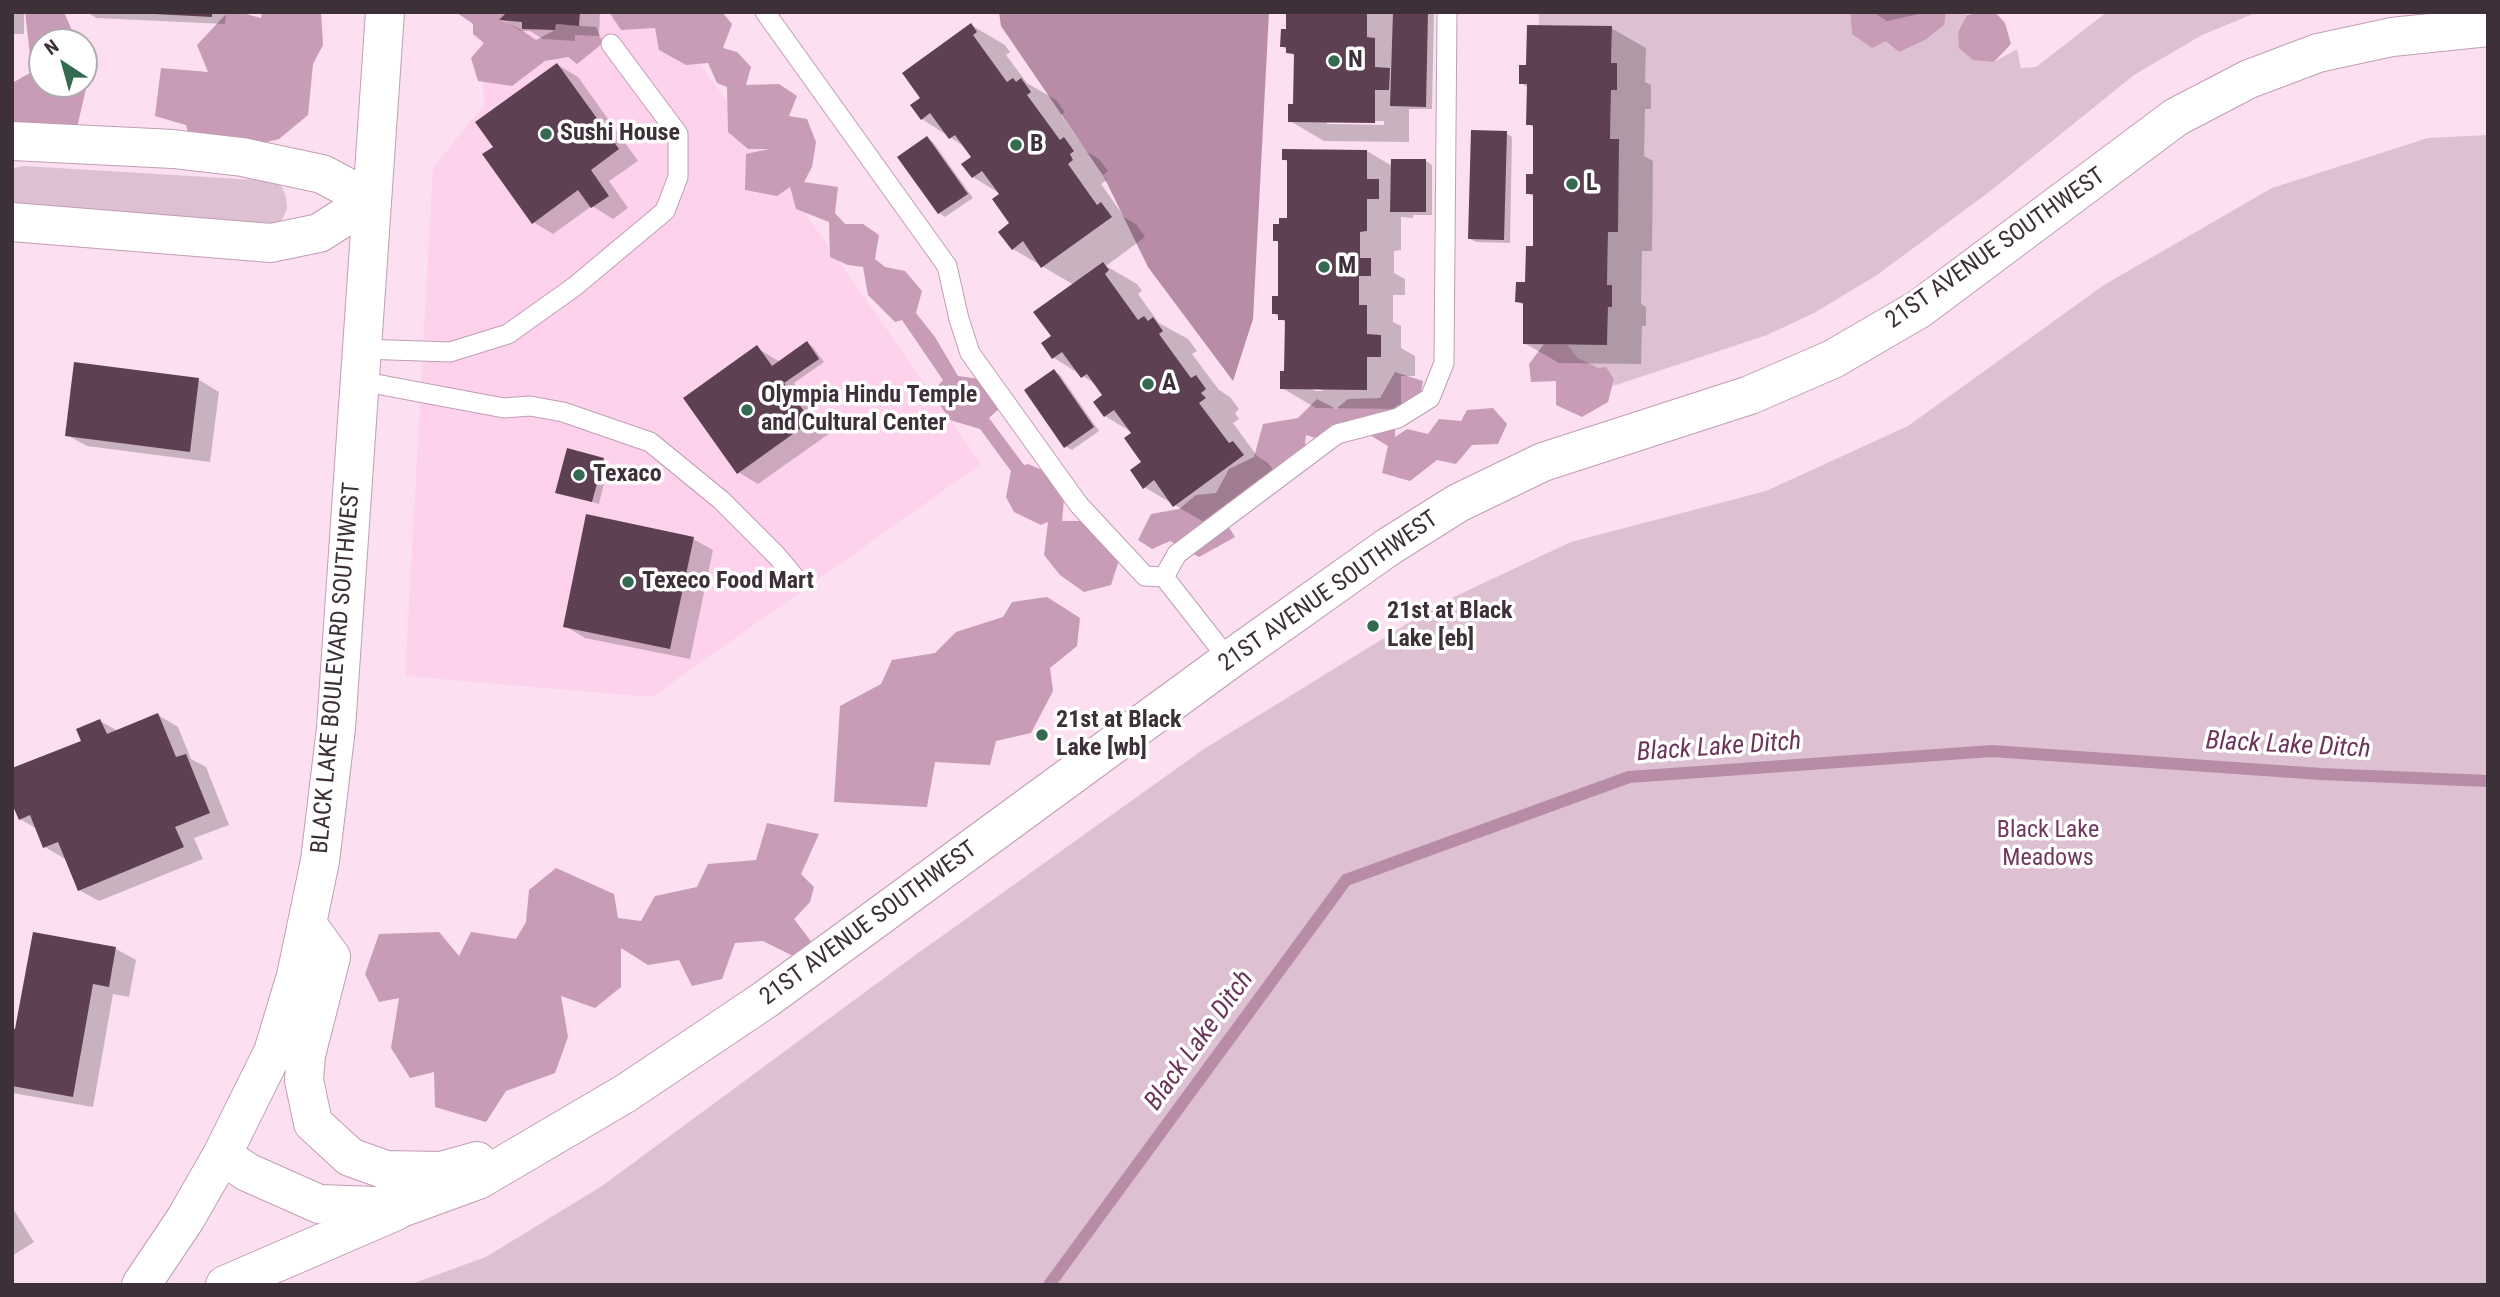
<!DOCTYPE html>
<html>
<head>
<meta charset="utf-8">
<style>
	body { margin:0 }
	#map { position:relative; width:2500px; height:1297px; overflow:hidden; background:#fcdff0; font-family:"Roboto Condensed",sans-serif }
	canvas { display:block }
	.frame { position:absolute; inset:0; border:14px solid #3e3038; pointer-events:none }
	.north { position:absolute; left:28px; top:28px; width:70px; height:70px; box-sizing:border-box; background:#fff; border:2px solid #b2acaf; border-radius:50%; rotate:324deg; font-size:19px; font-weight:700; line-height:28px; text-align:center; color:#3e3038 }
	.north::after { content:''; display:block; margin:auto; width:24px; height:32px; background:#346a50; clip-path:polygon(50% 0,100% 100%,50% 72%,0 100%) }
</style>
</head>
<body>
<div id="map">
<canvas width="2500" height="1297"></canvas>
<div class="frame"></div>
<div class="north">N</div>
</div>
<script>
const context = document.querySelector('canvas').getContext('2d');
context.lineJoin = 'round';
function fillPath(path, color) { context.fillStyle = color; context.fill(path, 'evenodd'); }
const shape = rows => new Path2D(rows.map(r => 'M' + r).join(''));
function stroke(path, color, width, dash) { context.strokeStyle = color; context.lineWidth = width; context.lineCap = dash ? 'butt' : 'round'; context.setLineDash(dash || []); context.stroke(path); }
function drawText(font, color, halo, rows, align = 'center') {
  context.font = font + ' "Roboto Condensed",sans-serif'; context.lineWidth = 7; context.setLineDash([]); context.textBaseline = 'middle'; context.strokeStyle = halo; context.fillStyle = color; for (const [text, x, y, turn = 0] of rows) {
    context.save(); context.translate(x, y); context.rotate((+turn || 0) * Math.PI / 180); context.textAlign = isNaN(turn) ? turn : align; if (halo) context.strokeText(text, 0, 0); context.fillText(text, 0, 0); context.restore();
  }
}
fillPath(shape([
	[480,12,664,12,981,464,652,697,405,676,433,168,474,117,484,108]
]), '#fed2ed');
fillPath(shape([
	[1539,12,1850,12,1852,34,1886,41,1943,25,1946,12,1962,12,1967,15,1958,32,1994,62,2017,49,2021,68,2036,67,2107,12,2258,12,2202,35,2134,75,1989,192,1877,275,1814,313,1767,335,1613,386,1614,379,1578,358,1568,345,1607,344,1608,307,1612,307,1612,286,1607,285,1608,232,1618,232,1610,139,1611,90,1617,90,1617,64,1611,63,1612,27,1539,25],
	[2488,135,2488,1285,409,1285,486,1257,602,1186,914,956,1204,749,1441,603,1571,542,1766,491,1908,426,2104,285,2272,188,2428,138],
	[24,166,273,181,282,187,286,197,287,209,281,222,274,227,12,206,12,171,14,168]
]), '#ddc0d1');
fillPath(shape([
	[25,12,64,12,77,42,42,42,42,84,84,84,84,57,90,71,76,132,12,133,12,83,32,72],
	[228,12,239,12,261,18,262,12,321,12,323,45,313,64,308,115,279,139,255,145,194,153,186,125,155,116,161,68,208,72,197,45],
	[507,12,500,20,520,29,536,40,555,30,556,24,596,27,603,43,577,64,568,57,545,61,512,86,478,81,471,58,484,43,473,34,473,24,456,12],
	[609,12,722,12,732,24,723,48,737,52,751,67,746,85,779,84,797,96,789,116,807,119,816,142,812,167,804,182,838,187,835,213,845,224,863,224,879,235,875,259,885,267,905,271,922,291,916,313,935,337,958,376,987,380,1001,407,989,418,1024,465,1028,464,1058,477,1064,499,1062,521,1091,521,1121,554,1111,585,1084,592,1060,575,1044,555,1048,522,1041,525,1014,512,1006,497,1011,471,980,429,950,420,932,393,943,380,902,320,895,322,868,295,863,267,848,265,830,257,829,222,796,209,790,187,777,196,745,190,746,154,769,149,748,149,728,132,727,87,717,83,708,63,686,65,659,50,655,28,621,30],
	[1850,12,1946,12,1944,25,1925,40,1899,52,1886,41,1872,48,1852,34],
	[1985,12,1995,12,2005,23,2011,44,1994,62,1973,60,1959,48,1958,32,1967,15],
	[1544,344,1568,345,1578,358,1598,368,1606,367,1614,379,1608,402,1582,417,1556,405,1556,381,1531,382,1529,364],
	[1395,372,1423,381,1419,402,1396,406,1395,437,1407,429,1428,434,1439,419,1461,421,1467,410,1493,408,1507,424,1498,444,1472,445,1456,464,1437,460,1410,481,1382,473,1388,446,1353,425,1335,444,1306,435,1302,474,1273,475,1258,504,1218,510,1235,537,1199,557,1170,541,1152,549,1138,540,1151,514,1179,509,1196,495,1216,493,1229,469,1254,457,1263,424,1298,418,1317,399,1336,409,1348,399,1380,398],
	[1047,597,1080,618,1077,646,1050,668,1053,691,1031,733,996,741,990,765,935,762,927,807,834,802,840,706,881,684,892,660,935,653,956,632,1003,617,1012,602],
	[767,823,819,834,801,874,814,887,810,902,794,919,813,944,797,958,763,941,735,943,722,979,692,986,679,960,648,965,621,948,621,987,595,1008,561,996,568,1037,555,1073,506,1091,486,1122,435,1107,434,1072,410,1078,391,1048,399,998,379,1002,365,974,379,934,439,932,459,956,471,932,516,939,526,922,529,890,556,868,614,894,618,918,641,921,655,896,697,887,708,864,756,860]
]), '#c89bb7');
fillPath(shape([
	[999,12,1269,12,1253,319,1233,381,1148,267,1104,177,1001,26]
]), '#b88ca7');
fillPath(shape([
	[12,12,24,12,24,34,12,34],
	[87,12,226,12,225,24,96,18],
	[510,12,600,12,599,36,575,35,575,41,543,39,530,31,521,31,502,20],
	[1288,12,1434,12,1432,109,1409,109,1409,142,1324,141,1290,121,1295,106,1296,57,1282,46,1288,31],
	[1327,121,1384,121,1384,125,1327,124],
	[1873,12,1928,12,1887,21],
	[971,25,1005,45,1010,52,1006,55,1027,83,1056,100,1065,112,1061,115,1087,152,1099,159,1108,171,1103,175,1107,180,1101,184,1125,218,1136,224,1145,237,1106,266,1137,284,1142,291,1138,294,1159,323,1188,339,1197,351,1192,354,1219,390,1230,397,1239,409,1235,413,1239,419,1233,423,1257,456,1268,463,1277,475,1209,525,1144,487,1143,462,1133,433,1105,416,1105,396,1097,385,1054,358,1053,337,1074,285,1013,249,1012,223,1002,195,973,177,973,157,965,147,922,119,922,98],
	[1611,28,1646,48,1645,82,1651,85,1651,109,1645,109,1644,156,1653,161,1652,251,1642,251,1641,304,1646,307,1646,326,1642,326,1641,364,1559,363,1524,343,1525,306,1517,301,1527,283,1534,247,1535,197,1527,193,1534,176,1535,128,1528,124,1529,88,1521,83,1528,66],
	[558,65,578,77,638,161,609,181,628,208,613,219,592,206,553,234,533,222],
	[1506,133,1512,137,1510,243,1476,242,1469,238],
	[927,138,933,142,973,198,945,217,939,213],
	[1367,151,1392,166,1426,161,1432,165,1432,215,1413,215,1413,218,1401,217,1401,250,1394,251,1394,273,1405,279,1405,295,1393,295,1393,322,1401,326,1401,348,1415,356,1415,376,1401,376,1401,409,1316,408,1282,388,1286,373,1287,324,1274,313,1279,298,1280,243,1275,240,1281,225,1288,219,1289,162,1283,159],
	[1309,388,1317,388,1324,391,1316,391],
	[807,343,813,347,824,362,794,383,830,433,758,484,738,472,757,348,780,362],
	[76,364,199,380,219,392,210,462,87,446,67,435],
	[1054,371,1060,375,1099,431,1072,450,1065,446],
	[603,459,609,463,599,504,557,492],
	[693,539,713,550,690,659,585,638,565,626],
	[158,715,178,727,191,759,206,767,229,825,194,838,203,859,99,901,79,890,65,859,45,847,37,829,20,819,100,721,118,731],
	[116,949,136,960,129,997,113,994,93,1107,12,1093,12,1030,16,1031],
	[12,1207,34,1242,12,1256]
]), '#0003');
stroke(shape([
	[1049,1285,1346,880,1629,777,1992,751,2321,774,2488,781]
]), '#b88ca7', 12);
fillPath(shape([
	[155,12,212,12,212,17,154,14],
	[507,12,580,12,579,26,556,24,555,30,522,29,522,22,499,20],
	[1286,12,1367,12,1367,37,1375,38,1375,67,1390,68,1389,90,1375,90,1375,123,1288,122,1288,104,1293,104,1294,54,1286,53,1286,47,1280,47,1281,29,1286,29],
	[1393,12,1428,12,1426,107,1390,106],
	[971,23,977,32,973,35,1007,82,1013,78,1016,82,1021,78,1031,92,1027,95,1060,140,1064,137,1074,151,1070,154,1073,160,1068,164,1097,205,1101,202,1112,217,1041,268,1023,241,1012,250,998,232,1009,223,992,199,999,194,982,171,972,178,961,164,971,157,955,135,949,139,930,113,921,120,910,105,920,98,902,73],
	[1527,25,1612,26,1611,63,1617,63,1617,90,1611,90,1610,139,1619,139,1618,232,1608,232,1607,285,1612,285,1612,307,1608,307,1607,345,1523,344,1523,303,1515,302,1516,282,1525,282,1526,246,1533,246,1533,194,1526,194,1526,174,1533,174,1533,125,1526,125,1527,84,1519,84,1519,65,1526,65],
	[557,63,619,149,591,170,609,196,591,208,578,190,532,224,482,154,493,147,475,122],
	[1471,130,1507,131,1504,240,1468,239],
	[927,136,968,194,938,214,897,157],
	[1282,149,1367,150,1367,179,1379,179,1379,199,1367,199,1367,231,1360,232,1360,258,1371,258,1371,276,1359,276,1359,305,1367,305,1367,334,1381,335,1381,357,1367,357,1367,390,1280,389,1280,371,1284,371,1285,320,1278,320,1278,314,1272,314,1272,296,1278,296,1278,241,1273,241,1273,224,1279,224,1279,218,1287,218,1287,160,1282,160],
	[1391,159,1426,159,1426,212,1390,212],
	[1103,262,1109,270,1105,274,1138,320,1144,316,1148,321,1153,317,1163,331,1159,334,1191,378,1196,375,1206,389,1201,393,1206,398,1199,403,1229,443,1233,441,1244,455,1173,507,1154,480,1143,489,1130,470,1141,462,1124,438,1131,433,1114,410,1104,417,1093,402,1102,395,1087,374,1081,378,1062,352,1052,359,1041,343,1051,336,1033,312],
	[807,341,819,359,784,383,811,421,737,474,683,398,757,345,772,366],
	[74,362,199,378,190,452,65,436],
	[1054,369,1094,427,1064,448,1024,390],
	[567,448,604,458,592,502,555,493],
	[586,514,694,537,670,649,563,627],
	[158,713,176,757,186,754,210,813,175,827,184,847,78,891,58,842,43,848,30,815,19,820,12,804,12,768,81,741,76,729,100,719,107,734],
	[33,932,116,947,109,987,93,984,73,1097,12,1086,12,1028,15,1029]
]), '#5e4053');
const service = shape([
	[765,12,947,266,959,319,970,353,1079,505,1145,576,1164,577,1229,660],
	[361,349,450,352,508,334,574,287,665,211,678,177,678,134,611,44],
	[360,381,504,408,530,406,563,412,650,442,721,500,777,556,793,575],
	[1164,577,1177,554,1337,434,1398,418,1430,398,1444,363,1447,12]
]);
const minor = shape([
	[12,141,173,149,242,157,322,174,371,200],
	[12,222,271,243,319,233,371,200]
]);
const tertiary = shape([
	[307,924,331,957,306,1055,304,1080,313,1123,350,1157,386,1170,441,1171,477,1161],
	[222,1155,247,1172,319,1204,404,1207,478,1180,626,1093,766,999,1229,660,1388,547,1458,503,1543,462,1750,395,1833,359,1919,309,2176,117,2249,79,2318,53,2392,37,2488,27],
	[141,1285,186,1218,222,1155,273,1052,296,976,320,861,336,728,385,12],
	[225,1285,396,1211]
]);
stroke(service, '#c09eb3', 21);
stroke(minor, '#c09eb3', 40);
stroke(tertiary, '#c09eb3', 40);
stroke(service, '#fff', 19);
stroke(minor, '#fff', 38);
stroke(tertiary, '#fff', 38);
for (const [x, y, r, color] of [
	[1334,61,7,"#346a50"],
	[546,134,7,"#346a50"],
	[1016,145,7,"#346a50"],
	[1572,184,7,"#346a50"],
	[1324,267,7,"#346a50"],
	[1148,384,7,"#346a50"],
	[747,410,7,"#346a50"],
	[579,475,7,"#346a50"],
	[628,582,7,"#346a50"],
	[1373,626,7,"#346a50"],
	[1042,735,7,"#346a50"]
]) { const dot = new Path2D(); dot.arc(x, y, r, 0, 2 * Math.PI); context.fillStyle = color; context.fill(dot); stroke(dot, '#fff', 2.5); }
drawText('bold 24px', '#3e3038', '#fff', [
	["N",1348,61],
	["Sushi House",560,134],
	["B",1030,145],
	["L",1586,184],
	["M",1338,267],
	["A",1162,384],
	["Olympia Hindu Temple",761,396],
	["and Cultural Center",761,424],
	["Texaco",593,475],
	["Texeco Food Mart",642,582],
	["21st at Black",1387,612],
	["Lake [eb]",1387,640],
	["21st at Black",1056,721],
	["Lake [wb]",1056,749]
], 'left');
drawText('24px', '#3e3038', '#fff', [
	["21ST AVENUE SOUTHWEST",1996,249,-35],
	["21ST AVENUE SOUTHWEST",1329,592,-35],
	["BLACK LAKE BOULEVARD SOUTHWEST",337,668,-85],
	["21ST AVENUE SOUTHWEST",869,924,-36]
]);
drawText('24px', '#71385e', '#fff', [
	["Black Lake",2048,831],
	["Meadows",2048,859]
]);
drawText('italic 26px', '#6d345a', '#fff', [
	["Black Lake Ditch",2288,746,3],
	["Black Lake Ditch",1719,748,-4],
	["Black Lake Ditch",1200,1041,-54]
]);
</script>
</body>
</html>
